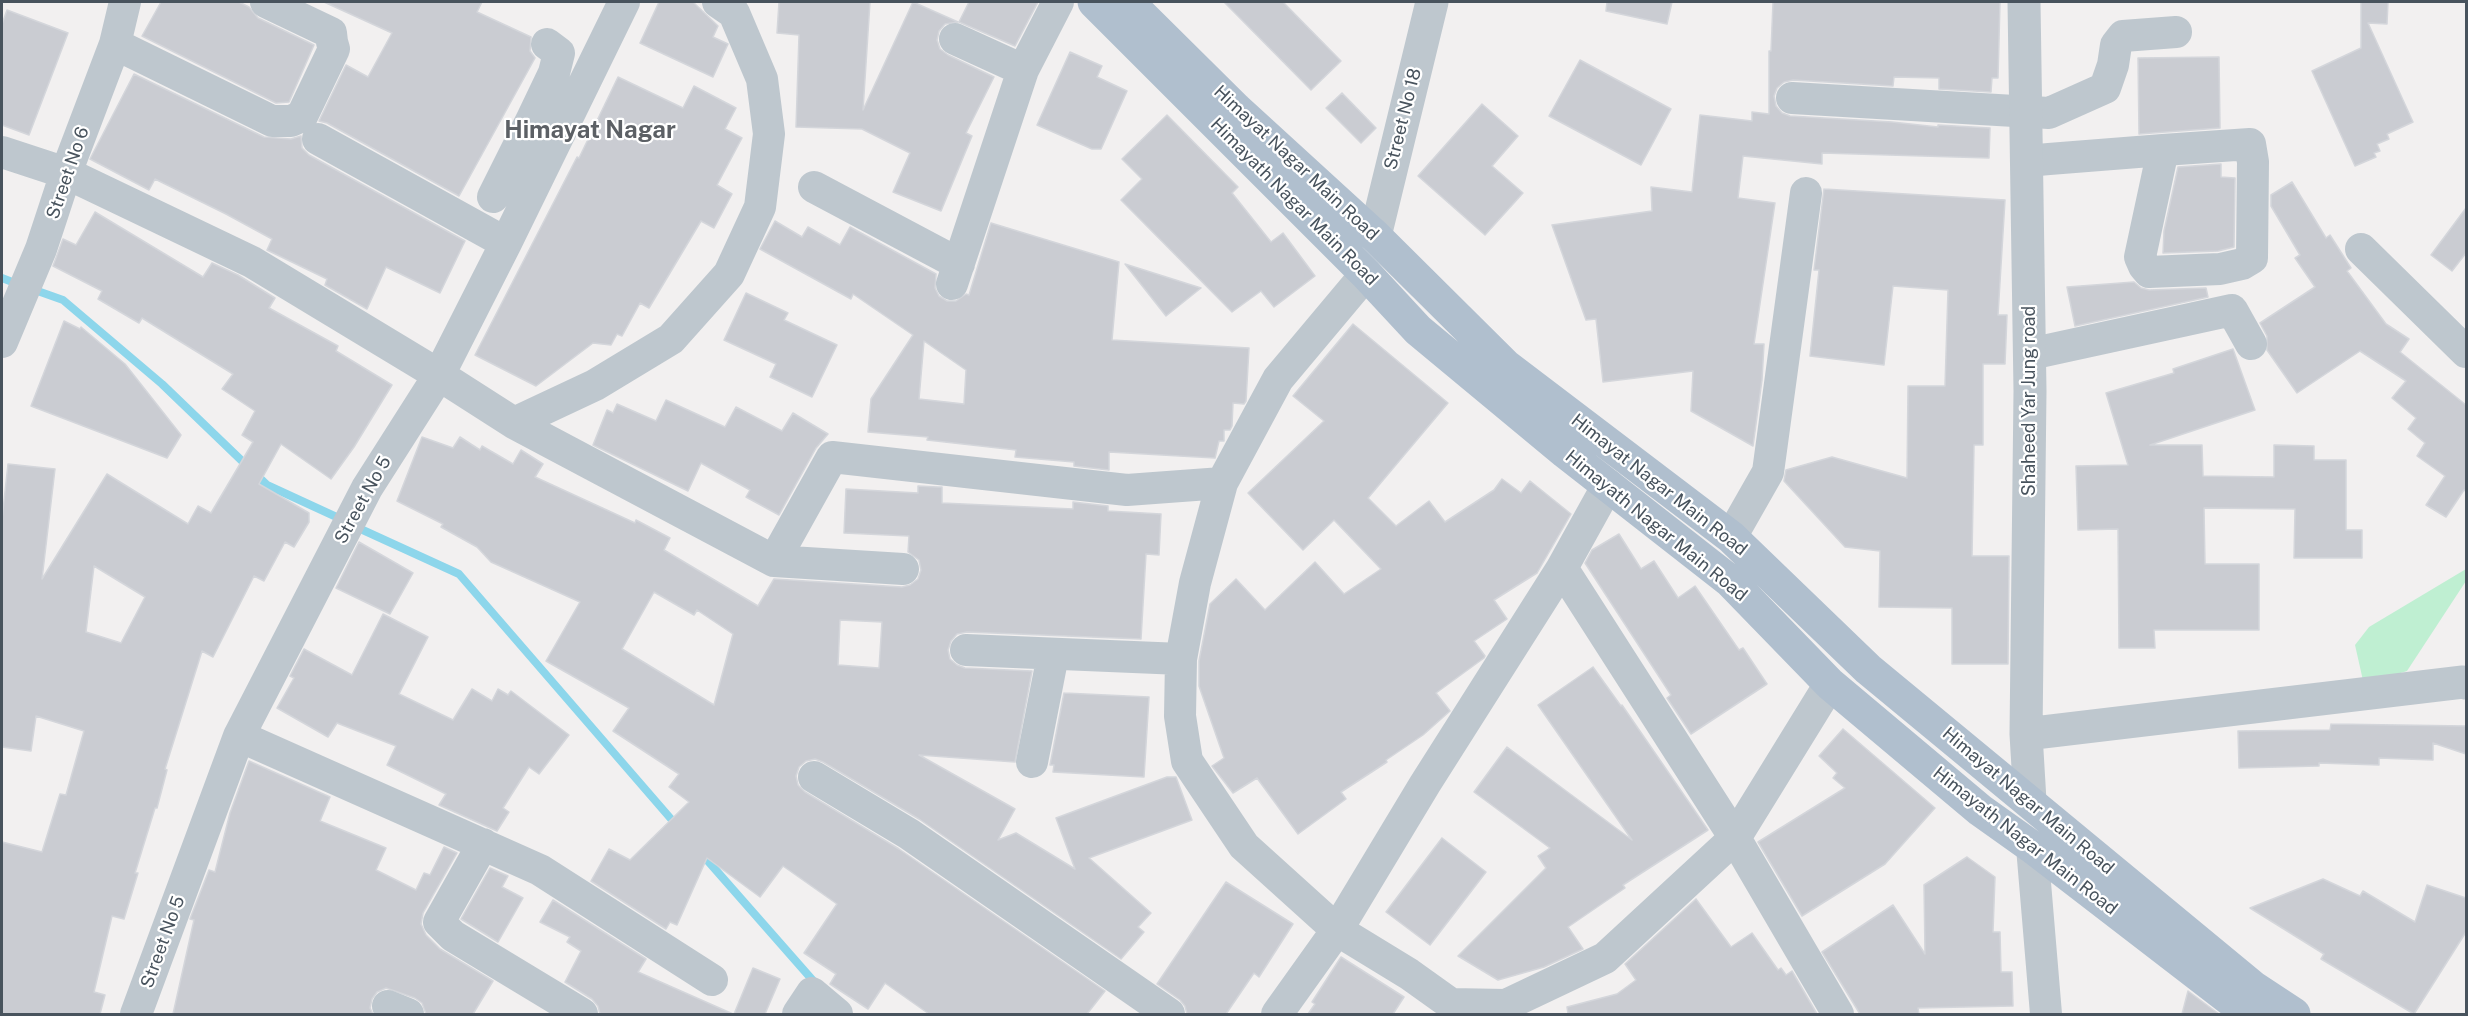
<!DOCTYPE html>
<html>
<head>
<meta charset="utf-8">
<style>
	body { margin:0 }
	#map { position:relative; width:2468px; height:1016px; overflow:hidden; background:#f2f0f0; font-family:"Public Sans",sans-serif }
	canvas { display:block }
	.frame { position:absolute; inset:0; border:3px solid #48535d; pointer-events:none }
</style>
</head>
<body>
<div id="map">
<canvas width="2468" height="1016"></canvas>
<div class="frame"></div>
</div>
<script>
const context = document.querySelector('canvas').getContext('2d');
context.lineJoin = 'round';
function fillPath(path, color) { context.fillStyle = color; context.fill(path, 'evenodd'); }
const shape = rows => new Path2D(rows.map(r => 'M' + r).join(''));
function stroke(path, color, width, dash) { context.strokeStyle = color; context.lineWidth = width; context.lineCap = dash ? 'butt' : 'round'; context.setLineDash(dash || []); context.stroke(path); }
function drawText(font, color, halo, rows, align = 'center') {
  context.font = font + ' "Public Sans",sans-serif'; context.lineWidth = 4.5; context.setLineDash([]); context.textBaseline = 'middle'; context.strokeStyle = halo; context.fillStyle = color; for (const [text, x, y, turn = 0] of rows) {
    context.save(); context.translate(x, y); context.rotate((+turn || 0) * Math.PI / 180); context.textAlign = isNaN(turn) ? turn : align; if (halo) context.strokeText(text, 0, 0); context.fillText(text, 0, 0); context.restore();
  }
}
fillPath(shape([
	[2466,569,2466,581,2407,671,2364,685,2355,645,2369,627]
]), '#bfefd2');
stroke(shape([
	[2,278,20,285],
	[32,289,63,300,162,384,267,485,343,520],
	[354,526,459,574,678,827],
	[700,852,816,984]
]), '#8dd6eb', 8);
const building = shape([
	[161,2,239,2,249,7,258,18,314,45,289,102,276,103,142,36,161,2],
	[324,2,482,2,477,12,531,37,530,51,535,58,459,196,327,123,319,121,346,65,368,77,392,33,324,2],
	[659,2,693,2,718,26,713,37,728,44,713,77,640,43,659,2],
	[779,2,870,2,863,110,913,2,958,22,945,24,939,31,937,40,940,49,948,55,994,77,966,133,972,136,941,211,893,192,910,153,862,129,796,127,799,35,777,33,779,2],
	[969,2,1038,2,1015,46,959,22,969,2],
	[1224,2,1283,2,1341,61,1311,90,1224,2],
	[1607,2,1672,2,1667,24,1606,11,1607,2],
	[1773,2,2000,2,1998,78,1992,78,1991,92,1939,89,1939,78,1894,77,1893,86,1793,80,1784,82,1777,88,1774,96,1776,106,1782,113,1790,116,1892,122,1938,127,1938,125,1990,128,1989,158,1822,153,1822,164,1743,156,1738,198,1775,203,1754,344,1764,344,1762,380,1753,446,1691,411,1693,371,1603,382,1596,319,1586,320,1552,225,1652,211,1651,187,1692,192,1700,115,1752,121,1752,112,1769,114,1769,51,1771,51,1773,2],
	[2361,2,2388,2,2387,24,2368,23,2413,122,2387,134,2389,139,2377,144,2380,151,2374,153,2376,157,2355,166,2312,71,2361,48,2361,2],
	[7,10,68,33,29,135,2,125,2,24,7,10],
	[1070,52,1102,66,1097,77,1127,91,1101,149,1092,149,1037,125,1070,52],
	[2219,57,2220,128,2139,134,2138,58,2219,57],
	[1580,60,1671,109,1641,165,1549,116,1580,60],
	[134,74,264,137,291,139,301,136,302,148,309,155,465,241,440,293,386,267,367,309,325,285,327,279,267,250,272,239,226,214,155,179,149,190,90,159,134,74],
	[618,77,683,108,694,86,736,108,725,129,742,138,717,185,732,194,714,228,701,221,649,308,640,303,622,336,617,334,611,345,593,343,536,386,475,355,577,157,579,158,618,77],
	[1342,93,1376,128,1361,143,1326,108,1342,93],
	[1482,104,1518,136,1492,166,1523,193,1485,235,1418,176,1482,104],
	[1167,115,1238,187,1232,193,1271,242,1283,233,1315,276,1274,307,1261,291,1232,312,1121,200,1142,179,1122,159,1167,115],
	[2221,164,2221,177,2235,178,2234,247,2218,251,2163,253,2164,231,2178,167,2221,164],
	[2292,182,2326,238,2330,235,2351,268,2347,271,2386,324,2409,339,2400,352,2466,405,2466,491,2464,490,2446,517,2426,505,2445,476,2417,456,2425,443,2408,429,2416,418,2392,398,2406,381,2360,351,2297,393,2267,350,2267,336,2260,323,2315,287,2295,258,2300,255,2271,206,2271,195,2292,182],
	[1824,189,2005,200,1998,315,2007,315,2005,364,1983,364,1983,445,1974,445,1972,556,2009,556,2008,664,1952,664,1952,608,1879,607,1880,551,1845,547,1784,481,1786,470,1832,457,1907,478,1908,386,1945,386,1948,290,1893,286,1884,365,1810,356,1819,270,1814,270,1824,189],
	[2466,208,2466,253,2452,271,2431,255,2466,208],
	[95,212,203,277,212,263,238,275,275,298,269,308,338,346,336,351,392,385,354,447,331,479,281,444,259,484,309,513,309,522,294,547,285,542,264,581,254,576,213,657,202,651,165,769,167,770,157,808,155,808,135,873,138,873,124,919,112,916,94,992,105,995,100,1014,2,1014,2,842,42,852,60,794,66,795,84,731,36,716,31,751,2,747,2,519,8,464,55,469,42,579,107,474,188,524,198,506,211,513,253,442,242,435,255,411,222,389,233,374,142,318,139,323,98,299,102,291,53,266,63,239,76,245,95,212],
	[94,566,145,597,121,643,86,632,94,566],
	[775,221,802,237,808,227,840,245,850,227,936,274,935,288,939,296,947,301,956,301,966,294,969,295,991,223,1119,262,1112,340,1249,348,1246,401,1244,404,1233,403,1232,426,1230,430,1224,430,1224,441,1219,441,1215,458,1109,452,1109,470,1074,466,1074,462,1015,457,1016,450,927,440,928,437,868,432,871,399,913,335,853,294,851,299,760,249,775,221],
	[924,341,966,370,964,404,919,399,924,341],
	[1125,264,1201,288,1166,316,1125,264],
	[2134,282,2141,288,2149,290,2206,288,2208,297,2075,326,2067,287,2134,282],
	[746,293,788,313,784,320,837,345,812,397,770,377,776,364,724,340,746,293],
	[64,321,80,329,81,327,125,364,181,435,167,458,31,406,64,321],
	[1353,324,1448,403,1368,498,1396,526,1429,501,1445,522,1494,490,1502,479,1521,493,1530,481,1571,514,1537,573,1494,600,1507,619,1474,641,1485,656,1484,658,1436,693,1450,711,1423,735,1386,760,1387,762,1341,792,1346,799,1298,834,1257,778,1233,793,1212,766,1224,758,1199,686,1199,661,1210,604,1236,579,1265,610,1315,562,1344,594,1381,569,1334,520,1303,550,1248,493,1324,421,1293,396,1353,324],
	[2233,349,2255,410,2150,445,2202,445,2203,476,2274,477,2274,445,2314,446,2314,460,2346,460,2346,530,2362,530,2362,558,2294,558,2295,509,2204,508,2205,564,2259,564,2259,630,2154,630,2155,648,2119,648,2118,529,2078,530,2076,466,2128,465,2106,393,2174,373,2173,369,2233,349],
	[666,400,725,427,736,407,782,431,793,413,828,434,816,448,779,515,746,497,750,490,701,463,688,491,593,445,607,410,613,413,617,404,656,421,666,400],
	[422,437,453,448,460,437,480,450,482,446,513,464,521,450,543,464,535,477,635,523,636,520,670,538,664,550,758,606,774,579,902,587,910,585,918,579,921,570,919,560,908,552,909,536,844,533,846,489,918,493,918,486,938,487,942,487,942,503,1073,509,1073,502,1108,506,1108,511,1161,514,1159,555,1146,554,1141,639,967,632,957,634,951,641,948,650,950,659,957,665,965,668,1032,671,1015,762,919,755,1015,809,998,840,1016,833,1075,869,1056,818,1167,777,1176,777,1192,820,1089,858,1151,913,1138,927,1144,932,1121,959,919,819,823,762,815,759,806,761,799,767,796,776,798,785,805,792,899,849,1105,991,1087,1014,929,1014,885,983,868,1009,830,984,836,974,804,953,837,904,783,866,760,897,707,858,677,925,670,922,666,929,591,881,609,849,630,860,689,802,669,787,679,774,613,731,629,708,546,661,580,602,491,562,477,547,441,527,443,524,397,501,422,437],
	[654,592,694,615,697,610,733,634,714,705,622,649,654,592],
	[840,620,882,622,879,668,838,665,840,620],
	[1619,534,1641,569,1654,561,1678,598,1695,586,1739,650,1743,648,1767,684,1691,734,1667,698,1671,695,1585,563,1592,550,1619,534],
	[359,542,413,573,390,614,336,588,359,542],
	[383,614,428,637,399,694,453,720,472,689,492,701,498,689,508,695,511,691,569,735,539,774,529,767,503,808,509,812,497,831,439,805,446,794,387,765,396,746,337,723,328,737,277,708,294,678,290,676,304,649,352,675,383,614],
	[1593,667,1621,706,1622,705,1708,830,1623,885,1625,888,1568,927,1583,949,1544,967,1498,980,1458,956,1546,868,1538,856,1550,848,1474,792,1507,747,1632,840,1538,705,1593,667],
	[1064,693,1149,697,1144,777,1053,772,1054,765,1050,765,1064,693],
	[2331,724,2466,726,2466,754,2433,743,2433,760,2379,758,2379,765,2319,763,2319,766,2239,768,2238,731,2330,730,2331,724],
	[1843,729,1935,808,1885,864,1802,916,1758,842,1845,788,1833,778,1837,773,1819,756,1843,729],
	[249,761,330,797,320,821,386,848,376,870,416,890,424,873,430,875,444,847,457,853,423,913,421,924,426,935,440,949,493,981,473,1014,426,1014,422,1003,415,998,386,988,377,992,372,999,370,1008,373,1014,173,1014,194,920,190,919,209,870,215,872,230,813,249,761],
	[1442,838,1486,872,1430,945,1386,912,1442,838],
	[1967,857,1995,877,1993,932,2000,932,2001,972,2012,972,2013,1006,1918,1008,1919,1014,1860,1014,1822,952,1893,905,1925,954,1924,885,1967,857],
	[490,868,508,876,502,887,523,898,498,942,461,919,490,868],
	[2323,879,2360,896,2363,891,2415,922,2427,885,2466,898,2466,932,2414,1014,2321,959,2324,954,2250,908,2323,879],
	[1226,882,1293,924,1259,977,1254,973,1226,1014,1187,1014,1185,1006,1180,1000,1157,984,1226,882],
	[1696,899,1731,947,1752,933,1778,970,1781,968,1786,975,1792,971,1817,1014,1568,1014,1567,1007,1617,994,1636,980,1625,964,1696,899],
	[553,900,646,959,638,972,733,1014,600,1014,598,1006,592,999,565,982,581,951,567,942,570,937,540,922,553,900],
	[1341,957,1404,997,1393,1014,1308,1014,1315,1004,1312,1002,1341,957],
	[753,968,780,979,765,1014,734,1014,753,968],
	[2188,991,2219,1014,2182,1014,2188,991]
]);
fillPath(building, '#caccd2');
stroke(building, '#d4d6db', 1.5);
stroke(shape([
	[955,39,1023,70],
	[115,44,272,121,291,121,302,116,334,49,332,42,331,33,266,2],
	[1792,98,2049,113,2105,88,2113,65,2116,45,2123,36,2176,32],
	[532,119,554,73,559,53,547,44],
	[318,139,506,243],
	[2,152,66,173,252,262,439,375,514,423,774,561,832,457,1127,490,1222,483],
	[2027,161,2049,159,2163,150,2250,144,2253,162,2252,258,2242,264,2220,269,2149,272,2144,266,2140,257,2163,150],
	[814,187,959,264],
	[493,197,532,119,560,133],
	[2361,249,2466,352],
	[1366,274,1278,379,1222,483,1195,583,1181,659,1180,716,1187,761,1244,846,1337,930,1409,974,1451,1004,1506,1005,1605,958,1735,838,1830,684],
	[952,284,1023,70,1058,2],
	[2,342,41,249,66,173,115,44,125,2],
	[2030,354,2232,310,2251,344],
	[514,423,595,385,671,339,729,274,760,207,769,134,762,79,734,13,718,2],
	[1731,537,1768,472,1806,193],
	[774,561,903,569],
	[1562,568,1735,838,1838,1014],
	[966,650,1181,659],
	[239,736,540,870,712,980],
	[1032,762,1053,655],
	[814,777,909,834,1169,1014],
	[483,844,439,922,453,936,582,1014],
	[2032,847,2046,1014],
	[388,1006,408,1014],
	[136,1014,239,736,367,488,439,375,506,243,624,2],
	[798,1014,812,993,837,1014],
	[1277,1014,1337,930,1425,784,1562,568,1608,485]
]), '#bec7ce', 32);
stroke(shape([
	[2024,2,2030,391,2026,734,2030,801],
	[1375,236,1432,2],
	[2026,734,2463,682,2466,683]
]), '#bec7ce', 33);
stroke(shape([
	[1094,2,1366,274,1418,330,1565,452,1730,581,1830,684,1980,810,2032,847,2249,1014],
	[1128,2,1236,109,1375,236,1506,366,1731,537,1868,669,2253,987,2294,1014]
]), '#b0bfce', 33);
drawText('18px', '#48535d', '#fff', [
	["Street No 18",1403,119,-76],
	["Himayat Nagar Main Road",1296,163,43],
	["Street No 6",68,173,-71],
	["Himayath Nagar Main Road",1294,202,45],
	["Shaheed Yar Jung road",2029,401,-90],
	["Himayat Nagar Main Road",1659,485,38],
	["Street No 5",363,500,-61],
	["Himayath Nagar Main Road",1656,526,39],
	["Himayat Nagar Main Road",2028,801,40],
	["Himayath Nagar Main Road",2025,841,38],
	["Street No 5",163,942,-70]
]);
drawText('bold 24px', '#5c6065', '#fff', [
	["Himayat Nagar",590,131]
]);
</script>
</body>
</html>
